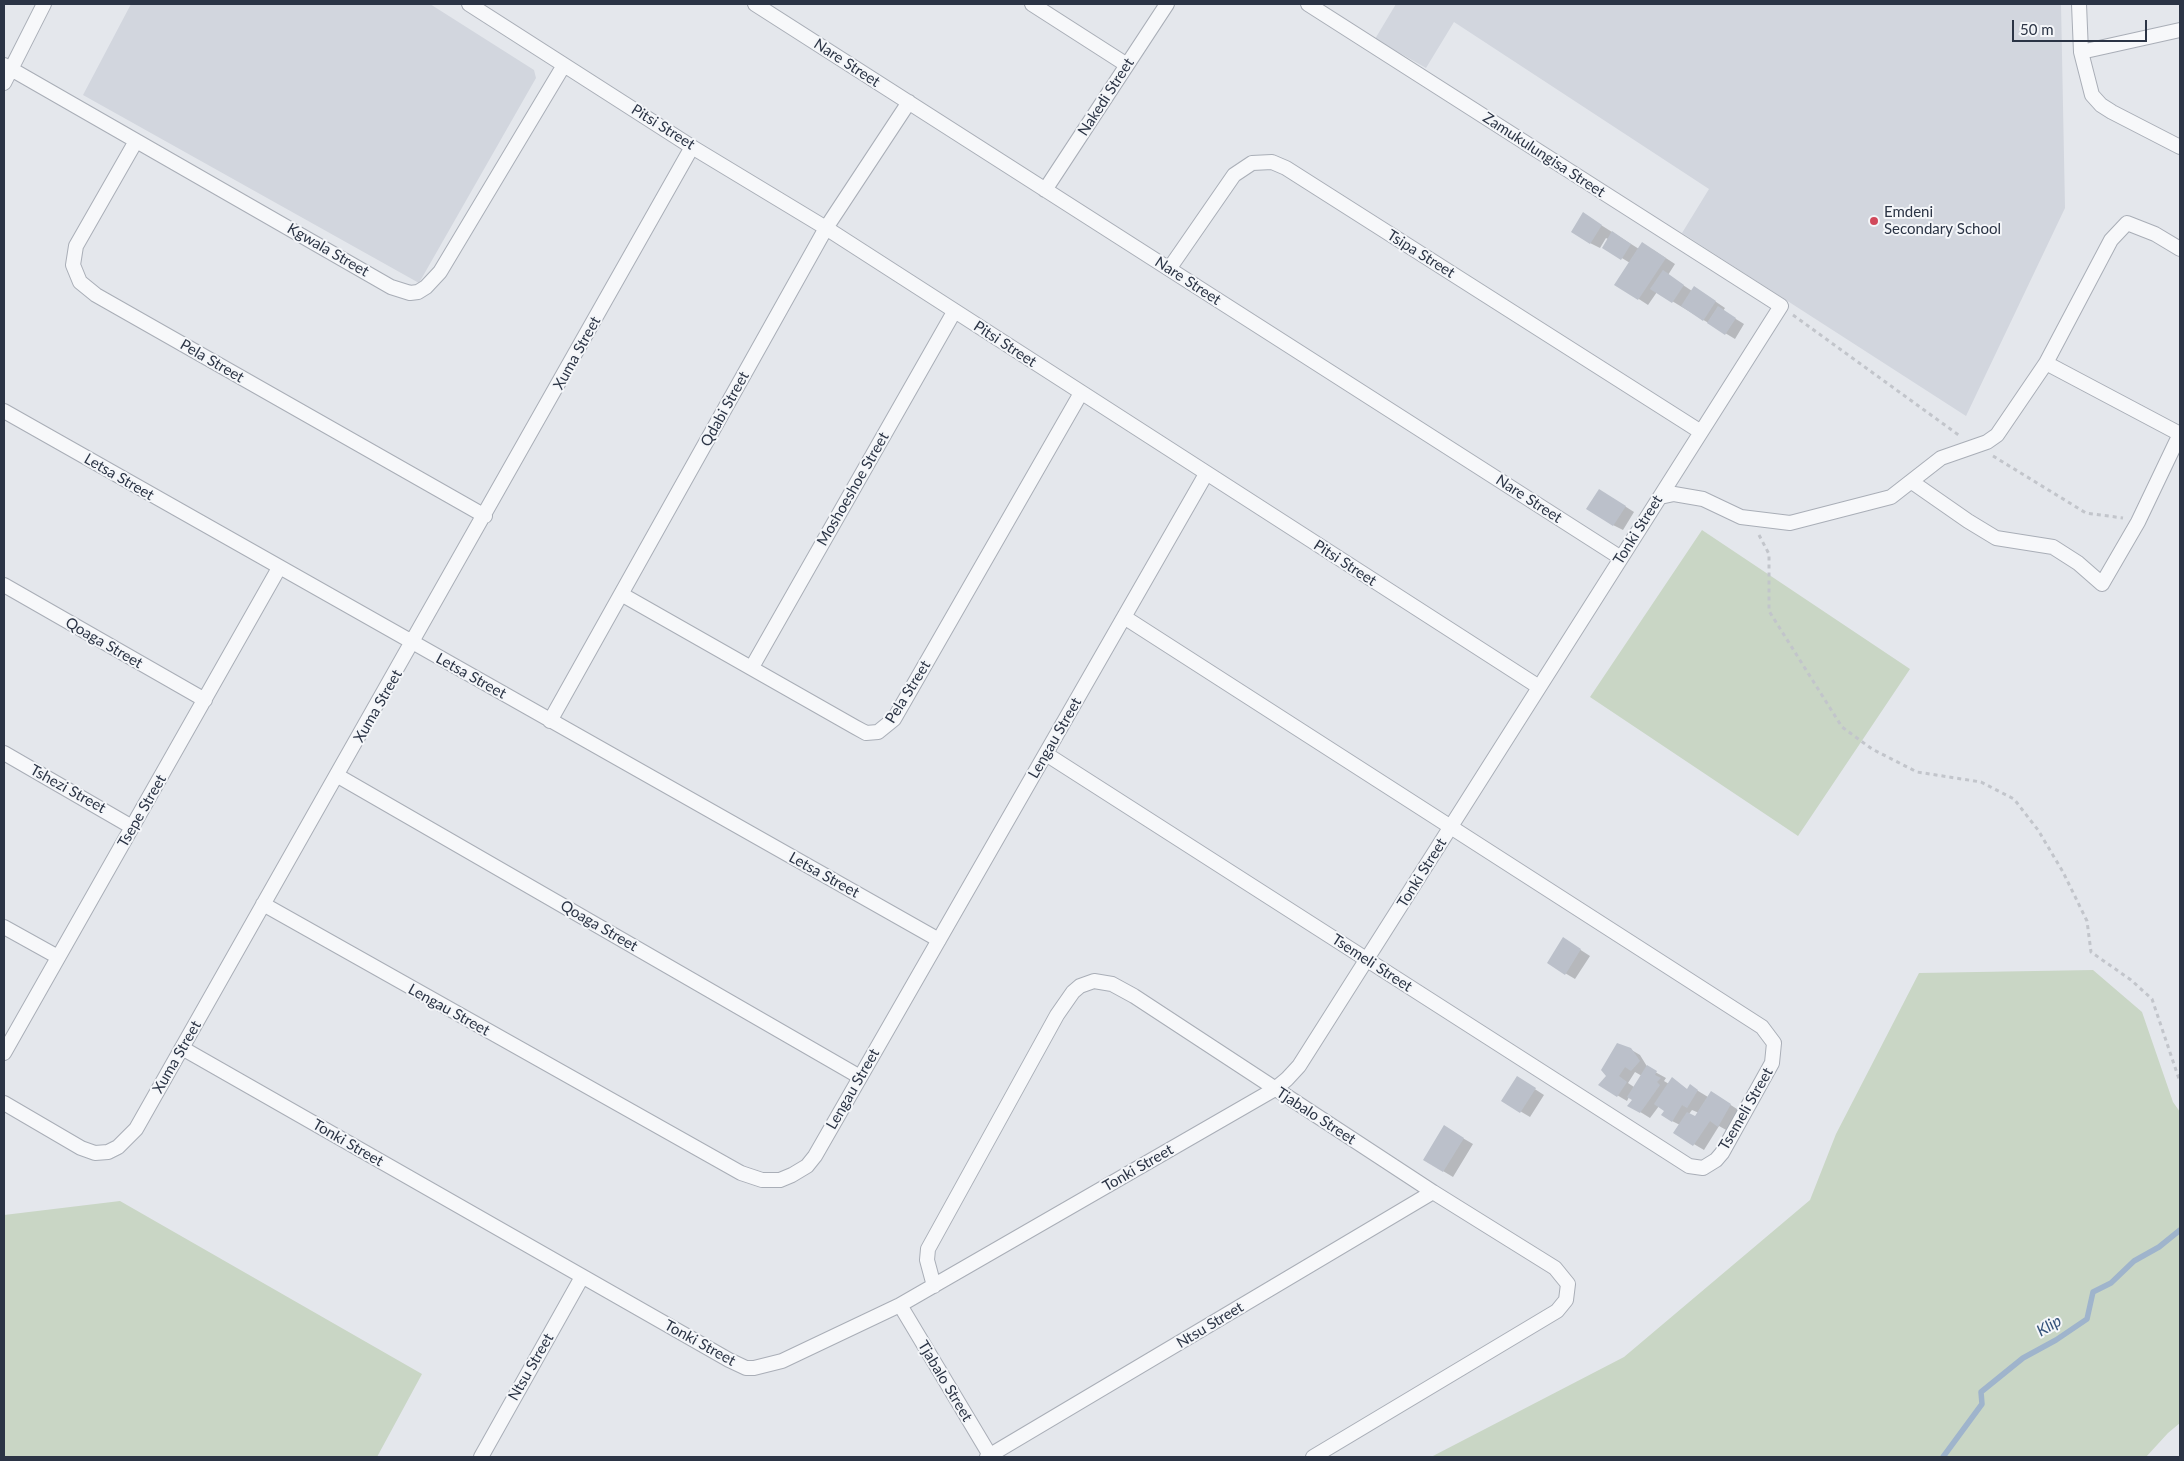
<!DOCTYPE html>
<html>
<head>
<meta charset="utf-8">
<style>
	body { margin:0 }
	#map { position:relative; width:2184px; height:1461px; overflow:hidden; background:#e4e7ec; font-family:Lato,sans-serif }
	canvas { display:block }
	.frame { position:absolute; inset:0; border:5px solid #2b3445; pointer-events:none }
	.scale { position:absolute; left:2012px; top:20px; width:135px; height:22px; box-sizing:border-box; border:2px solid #2b3445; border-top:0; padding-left:6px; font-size:15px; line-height:18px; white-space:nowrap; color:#2b3445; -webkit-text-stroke:4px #f4f6f9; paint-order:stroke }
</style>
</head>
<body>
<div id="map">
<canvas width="2184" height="1461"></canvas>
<div class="frame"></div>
<div class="scale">50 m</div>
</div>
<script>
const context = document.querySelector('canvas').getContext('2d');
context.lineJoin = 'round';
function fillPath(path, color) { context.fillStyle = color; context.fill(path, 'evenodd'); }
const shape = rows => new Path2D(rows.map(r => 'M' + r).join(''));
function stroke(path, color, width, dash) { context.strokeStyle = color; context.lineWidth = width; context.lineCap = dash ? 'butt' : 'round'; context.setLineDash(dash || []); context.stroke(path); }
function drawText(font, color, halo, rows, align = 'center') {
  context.font = font + ' Lato,sans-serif'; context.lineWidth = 4; context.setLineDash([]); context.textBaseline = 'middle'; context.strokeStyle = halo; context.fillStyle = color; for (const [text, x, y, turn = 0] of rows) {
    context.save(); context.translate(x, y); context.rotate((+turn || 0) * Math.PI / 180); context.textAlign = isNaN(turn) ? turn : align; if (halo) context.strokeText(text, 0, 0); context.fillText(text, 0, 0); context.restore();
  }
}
fillPath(shape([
	[131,4,430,4,534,70,536,78,419,283,83,95],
	[1396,4,2061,4,2065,208,1966,416,1682,233,1709,189,1454,22,1426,68,1375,39]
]), '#d2d6de');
fillPath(shape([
	[1702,530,1910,669,1798,836,1590,697],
	[2093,970,2142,1012,2173,1102,2180,1112,2180,1423,2168,1433,2146,1457,1431,1457,1624,1357,1810,1200,1836,1134,1919,973],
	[120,1201,422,1374,377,1457,4,1457,4,1215]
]), '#c9d6c5');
fillPath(shape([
	[1593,220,1639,249,1652,249,1675,264,1668,275,1692,291,1703,293,1725,308,1723,311,1744,324,1735,339,1657,292,1648,305,1616,284,1630,263,1604,247,1608,239,1606,238,1600,248,1590,243],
	[1609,496,1634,512,1623,530,1613,525],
	[1573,945,1590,956,1575,979,1548,963],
	[1630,1049,1640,1055,1648,1068,1666,1078,1664,1081,1669,1084,1672,1079,1688,1090,1690,1086,1708,1097,1720,1098,1740,1111,1728,1131,1719,1126,1704,1150,1675,1133,1680,1125,1672,1121,1665,1110,1659,1106,1650,1118,1629,1105,1634,1100,1629,1097,1627,1101,1600,1085],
	[1635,1072,1642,1076,1634,1087,1628,1083],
	[1692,1110,1699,1113,1696,1118,1689,1114],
	[1527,1084,1544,1095,1530,1117,1503,1101],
	[1454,1133,1473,1144,1453,1177,1443,1171]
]), '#0003');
stroke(shape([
	[1943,1457,1982,1404,1981,1392,2023,1358,2056,1340,2087,1319,2093,1292,2111,1283,2134,1261,2159,1247,2180,1230]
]), '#9fb4cc', 5.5);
fillPath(shape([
	[1583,212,1602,225,1590,244,1571,232],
	[1612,231,1631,244,1621,260,1602,248],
	[1642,242,1666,258,1638,300,1614,285],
	[1663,270,1684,285,1672,303,1650,289],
	[1694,286,1716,301,1703,321,1681,306],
	[1718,306,1736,318,1725,335,1707,323],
	[1599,489,1626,506,1613,526,1586,509],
	[1563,937,1581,949,1565,975,1547,963],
	[1617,1043,1631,1048,1640,1061,1631,1071,1625,1067,1619,1076,1627,1082,1617,1097,1598,1085,1606,1076,1601,1070],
	[1647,1065,1657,1071,1655,1075,1661,1078,1657,1082,1660,1085,1640,1113,1627,1106,1632,1100,1627,1097],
	[1517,1076,1536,1088,1520,1113,1501,1101],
	[1672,1077,1687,1089,1690,1084,1698,1090,1687,1108,1682,1105,1672,1122,1661,1115,1664,1111,1654,1104],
	[1711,1091,1731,1104,1718,1127,1710,1121,1693,1146,1673,1133,1687,1112,1695,1116],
	[1444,1125,1464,1138,1443,1172,1423,1160]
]), '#bbc0ca');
const minor = shape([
	[469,4,692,147,826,228,1539,687],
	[755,4,1621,558],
	[1032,4,1127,65],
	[2079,4,2081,52,2092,95,2101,105,2112,112,2180,147],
	[2081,52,2180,30],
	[4,65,391,287,410,293,418,292,426,287,440,272,564,65],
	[4,83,44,4],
	[136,141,76,246,73,265,80,282,96,295,485,516],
	[1045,190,1167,4],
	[2180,249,2155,234,2127,223,2111,240,2046,363,2180,434],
	[1169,269,1234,175,1252,163,1272,162,1286,168,1701,432],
	[4,411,939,940],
	[1912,482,1968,521,1996,538,2053,547,2078,563,2102,584,2138,522,2180,434],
	[1660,497,1674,494,1703,499,1741,517,1790,523,1891,497,1941,458,1987,442,1997,435,2046,363],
	[4,585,205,700],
	[621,594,855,727,866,733,878,732,894,719,1081,393],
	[752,667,954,312],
	[550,721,826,228,909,102],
	[4,753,132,827],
	[1046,754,1689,1166,1703,1168,1716,1160,1722,1153,1772,1063,1774,1043,1762,1027,1124,617],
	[338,776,860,1077],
	[263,904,741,1173,762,1180,780,1180,792,1175,807,1166,815,1156,1206,474],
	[4,927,58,957],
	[182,1048,729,1360,746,1368,754,1368,782,1361,900,1305,1275,1089,1287,1079,1299,1066,1781,306,1308,4],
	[4,1053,279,568],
	[4,1103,81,1148,95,1153,108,1152,118,1147,136,1129,692,147],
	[934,1286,927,1260,928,1249,1057,1015,1073,992,1080,986,1094,981,1112,984,1134,996,1433,1192,1555,1268,1568,1284,1566,1300,1557,1311,1313,1457],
	[900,1305,991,1457],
	[481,1457,582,1277],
	[987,1457,1433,1192]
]);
stroke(minor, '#a9aeb7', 16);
stroke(shape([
	[1793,315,1960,436],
	[1993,456,2086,513,2123,518],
	[1759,535,1769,554,1769,611,1842,727,1872,749,1917,772,1981,782,2014,799,2038,830,2063,872,2087,921,2091,952,2131,980,2152,999,2180,1082]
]), '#c2c5cb', 3, [4, 4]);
stroke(minor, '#f7f8fa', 14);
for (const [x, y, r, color] of [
	[1874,221,5,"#d1495b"]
]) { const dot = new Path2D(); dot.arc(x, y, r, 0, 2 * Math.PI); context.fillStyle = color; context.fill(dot); stroke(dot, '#f4f6f9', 2); }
drawText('15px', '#2b3445', '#f4f6f9', [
	["Nare Street",847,63,33],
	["Nakedi Street",1106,97,-57],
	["Pitsi Street",663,127,32],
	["Zamukulungisa Street",1544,155,33],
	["Kgwala Street",328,250,30],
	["Tsipa Street",1421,254,32],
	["Nare Street",1188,281,33],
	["Pitsi Street",1005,344,33],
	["Xuma Street",577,353,-61],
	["Pela Street",212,361,30],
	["Qdabi Street",725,409,-61],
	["Letsa Street",119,477,30],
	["Moshoeshoe Street",853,489,-60],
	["Nare Street",1529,499,33],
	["Tonki Street",1638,530,-58],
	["Pitsi Street",1345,563,33],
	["Qoaga Street",104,643,30],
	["Letsa Street",471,676,29],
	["Pela Street",908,692,-58],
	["Xuma Street",378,706,-60],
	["Lengau Street",1055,738,-60],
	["Tshezi Street",68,789,29],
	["Tsepe Street",142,811,-60],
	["Tonki Street",1422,873,-58],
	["Letsa Street",824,875,29],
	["Qoaga Street",599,926,30],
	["Tsemeli Street",1372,963,33],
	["Lengau Street",449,1010,29],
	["Xuma Street",177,1057,-60],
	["Lengau Street",853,1089,-60],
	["Tsemeli Street",1746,1109,-60],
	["Tjabalo Street",1316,1116,33],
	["Tonki Street",348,1143,30],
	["Tonki Street",1138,1168,-30],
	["Ntsu Street",1210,1325,-31],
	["Tonki Street",700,1343,29],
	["Ntsu Street",531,1367,-60],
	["Tjabalo Street",945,1381,59]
]);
drawText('15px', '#2b3445', '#f4f6f9', [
	["Emdeni",1884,212],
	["Secondary School",1884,229]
], 'left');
drawText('italic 16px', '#34527a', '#f4f6f9', [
	["Klip",2049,1326,-31]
]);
</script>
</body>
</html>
